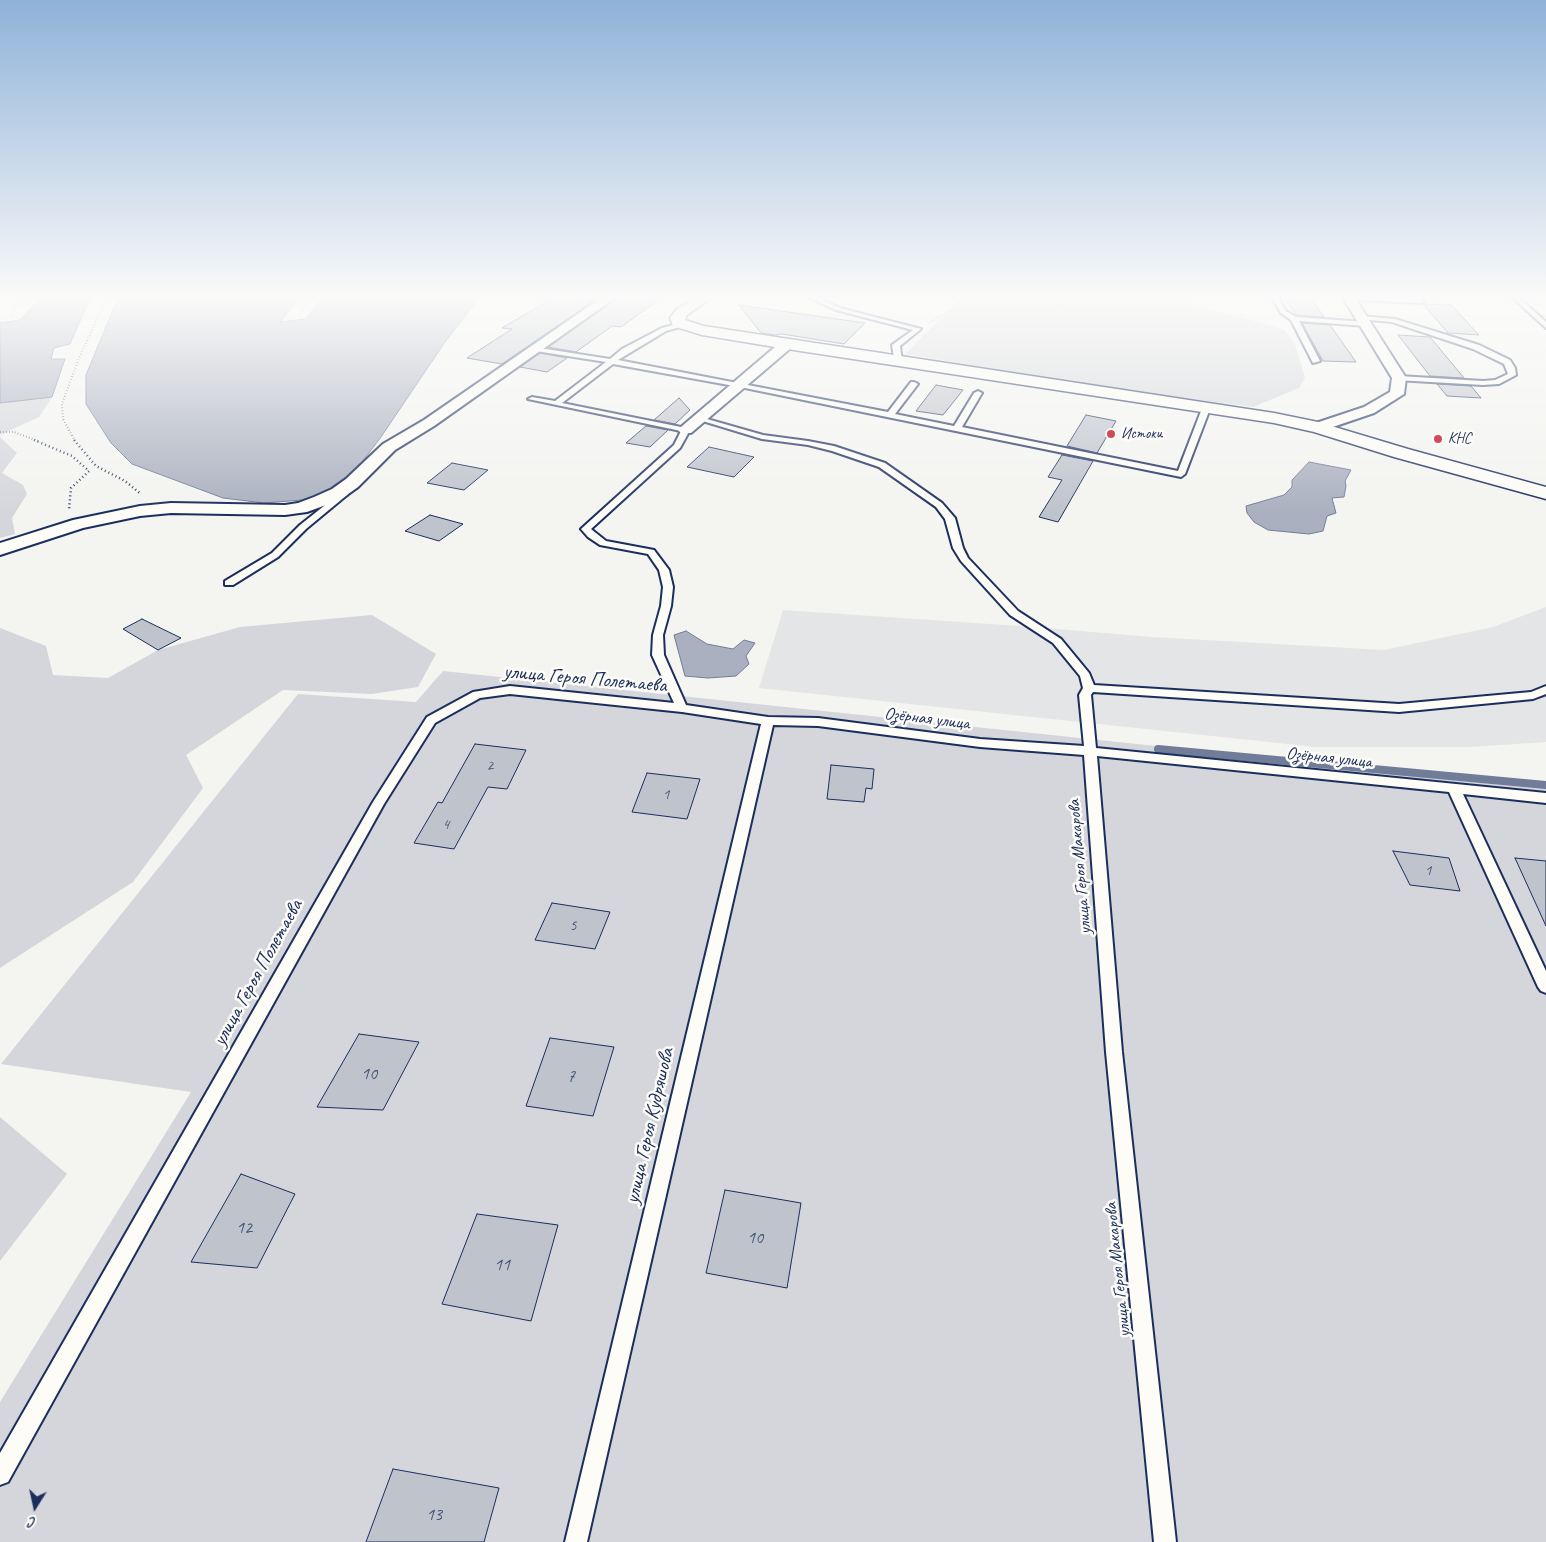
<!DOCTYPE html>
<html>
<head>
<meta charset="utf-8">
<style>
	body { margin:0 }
	#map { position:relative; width:1546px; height:1542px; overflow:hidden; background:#f4f4f1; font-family:Caveat,sans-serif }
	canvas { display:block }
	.north { position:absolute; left:10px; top:1482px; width:50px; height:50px; -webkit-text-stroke:4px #fdfcf7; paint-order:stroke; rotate:190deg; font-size:14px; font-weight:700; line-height:20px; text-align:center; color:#1b2f5e }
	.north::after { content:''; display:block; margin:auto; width:18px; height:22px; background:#1b2f5e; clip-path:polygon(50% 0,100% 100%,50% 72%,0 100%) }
</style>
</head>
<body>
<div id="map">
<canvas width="1546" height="1542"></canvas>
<div class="north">С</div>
</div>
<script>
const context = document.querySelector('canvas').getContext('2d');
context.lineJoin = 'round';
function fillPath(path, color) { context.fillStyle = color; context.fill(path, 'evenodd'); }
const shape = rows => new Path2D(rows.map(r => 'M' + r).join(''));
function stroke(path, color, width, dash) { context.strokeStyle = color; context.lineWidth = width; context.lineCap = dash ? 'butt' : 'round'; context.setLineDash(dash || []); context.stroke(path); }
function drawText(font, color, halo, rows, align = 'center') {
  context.font = font + ' Caveat,sans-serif'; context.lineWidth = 5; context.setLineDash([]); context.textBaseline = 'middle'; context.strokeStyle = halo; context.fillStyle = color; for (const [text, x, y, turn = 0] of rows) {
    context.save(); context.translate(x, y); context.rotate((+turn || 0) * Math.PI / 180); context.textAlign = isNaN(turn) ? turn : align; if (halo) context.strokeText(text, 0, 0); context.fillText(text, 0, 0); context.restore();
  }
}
fillPath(shape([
	[1546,607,1546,742,1471,747,1316,747,759,688,783,610,1034,627,1151,637,1384,650,1493,627]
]), '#e4e5e6');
fillPath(shape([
	[961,298,1183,298,1190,303,1285,330,1295,344,1305,378,1299,388,1253,407,1123,390,905,354],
	[52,397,39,417,0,435,0,403],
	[0,437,17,453,2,473,23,485,27,494,12,518,15,534,0,538],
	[372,615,436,654,418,687,372,694,283,690,186,755,203,788,133,882,0,968,0,628,46,646,53,675,108,678,158,650,240,627],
	[443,671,1546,787,1546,1542,0,1542,0,1402,191,1092,1,1064,298,694,416,702],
	[0,1117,67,1174,0,1261]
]), '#d4d6db');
const water = shape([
	[41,298,94,298,88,303,70,344,54,348,51,359,65,359,52,397,0,403,0,323,20,320,41,298],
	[118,298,299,298,280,322,306,319,322,298,479,298,445,342,381,437,347,482,325,493,302,500,264,503,223,498,132,464,111,443,86,404,86,375,118,298],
	[1309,462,1351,470,1345,481,1346,486,1344,497,1332,498,1336,513,1327,516,1323,531,1309,534,1268,530,1254,522,1247,513,1246,506,1284,495,1292,487,1292,480,1309,462],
	[686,631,707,644,733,649,744,640,755,643,746,656,749,664,736,676,708,678,685,676,674,635,686,631]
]);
fillPath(water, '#aab0bf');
stroke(water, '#717c98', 1);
stroke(shape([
	[1158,749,1546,785]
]), '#717c98', 8);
const building = shape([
	[553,298,569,298,592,301,592,298,598,298,502,364,467,358,512,329,502,328,553,298],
	[617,298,661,298,621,327,612,326,576,352,548,347,617,298],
	[1284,298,1311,298,1324,317,1297,315,1284,298],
	[1423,304,1451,305,1479,335,1448,333,1423,304],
	[739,305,865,323,844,344,782,334,775,335,761,333,739,305],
	[1302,323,1330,325,1356,362,1323,361,1302,323],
	[1398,335,1430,337,1464,378,1430,376,1398,335],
	[540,353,567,358,547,372,520,367,540,353],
	[1437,384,1471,386,1481,398,1447,396,1437,384],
	[936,385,963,390,943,415,916,411,936,385],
	[679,398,690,410,675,424,654,420,679,398],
	[1086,415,1116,421,1097,453,1067,446,1086,415],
	[646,426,668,430,650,447,626,443,646,426],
	[709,447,754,457,734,477,687,467,709,447],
	[1062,455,1093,461,1058,522,1039,517,1062,480,1048,477,1062,455],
	[452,463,488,470,464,490,427,483,452,463],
	[430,515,463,524,439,541,405,531,430,515],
	[142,619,181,638,158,650,123,629,142,619],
	[475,744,526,750,507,789,488,787,454,849,414,843,438,802,442,803,475,744],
	[831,765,874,769,872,789,866,788,864,802,827,799,831,765],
	[647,773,700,779,687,819,632,812,647,773],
	[1393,851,1449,858,1460,891,1410,885,1393,851],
	[1515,858,1546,861,1546,926,1515,858],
	[552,903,610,912,595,949,535,940,552,903],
	[359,1034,419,1042,383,1110,317,1107,359,1034],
	[550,1038,614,1047,593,1116,526,1106,550,1038],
	[241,1174,295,1194,257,1268,191,1262,241,1174],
	[725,1190,801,1203,787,1288,706,1273,725,1190],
	[477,1214,558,1225,531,1321,442,1304,477,1214],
	[393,1469,499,1488,484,1542,366,1542,393,1469]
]);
fillPath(building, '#bfc3cc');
stroke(building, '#1b2f5e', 1);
const service = shape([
	[810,298,818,298,840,308,921,329,900,346,902,362,895,364,892,345,913,330,836,310,810,298],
	[1272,298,1278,298,1286,311,1296,317,1366,322,1369,324,1366,326,1299,321,1320,361,1313,363,1291,320,1281,313,1272,298],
	[1355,298,1421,298,1424,301,1421,303,1358,300,1355,298],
	[1513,298,1519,298,1546,322,1546,328,1513,298],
	[1361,316,1395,319,1479,345,1510,360,1515,368,1516,375,1499,384,1483,385,1396,380,1396,376,1399,376,1483,381,1495,380,1508,374,1504,364,1473,349,1392,322,1359,319,1359,317,1361,316],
	[681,323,684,325,683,326,666,331,618,360,888,412,911,382,914,382,918,384,895,414,954,426,974,393,978,391,982,393,962,427,1178,471,1203,406,1207,404,1211,406,1185,474,1181,477,740,387,613,364,562,403,686,428,690,430,680,448,591,529,606,541,654,550,669,570,673,587,671,606,663,635,664,655,686,705,768,717,818,718,980,739,1084,746,1079,695,1083,688,1080,676,1053,643,1010,615,961,561,953,548,945,519,936,507,879,467,832,451,808,445,762,439,696,419,700,417,763,435,808,441,834,446,885,463,942,503,955,518,963,548,968,558,1018,611,1061,639,1089,673,1094,685,1399,704,1531,692,1546,686,1546,694,1533,699,1399,712,1093,692,1091,695,1096,748,1546,793,1546,803,1463,794,1546,971,1546,993,1541,991,1538,987,1449,792,1097,756,1122,1052,1176,1542,1154,1542,1106,1052,1084,755,980,747,818,726,773,725,587,1542,565,1542,761,724,682,712,510,694,480,698,435,723,384,804,8,1482,0,1485,0,1453,373,802,427,717,473,692,510,686,674,703,652,655,653,635,661,606,663,587,659,570,648,554,600,545,588,537,581,529,674,445,681,431,528,399,532,397,555,401,606,362,536,351,532,349,533,347,610,359,622,349,662,328,681,323],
	[344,490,348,493,347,495,306,529,278,557,233,585,225,585,225,581,272,553,300,525,344,490]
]);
const minor = shape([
	[601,298,615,298,434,426,395,450,358,487,344,497,326,505,307,512,285,515,171,513,140,516,83,528,0,555,0,543,73,520,140,506,171,503,285,505,298,503,314,497,332,489,346,479,383,444,424,420,601,298],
	[1343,298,1355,298,1406,378,1404,394,1374,413,1318,432,1313,430,1310,427,1313,424,1364,407,1390,392,1392,378,1343,298],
	[787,340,794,344,792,347,691,433,681,433,678,430,681,427,782,341,787,340]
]);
const tertiary = shape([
	[695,298,711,298,687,315,685,320,704,326,1274,413,1318,422,1408,449,1546,487,1546,499,1394,457,1314,432,1274,423,787,349,702,335,673,326,670,318,672,315,677,309,695,298]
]);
stroke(service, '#1b2f5e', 4);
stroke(minor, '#1b2f5e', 4);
stroke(tertiary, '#1b2f5e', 3);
stroke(shape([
	[1059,309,1068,298],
	[300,314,311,298],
	[11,316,16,306,27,298],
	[929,323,969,298],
	[0,432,14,432,38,441],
	[75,441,63,419,62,404,79,358,107,298]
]), '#1b2f5e', 2, [0.5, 2.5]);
stroke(shape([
	[34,440,72,456,89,471,71,488,69,509],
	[74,440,96,466,125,481,141,494]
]), '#1b2f5e', 2.5, [1, 3]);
fillPath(service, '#fdfcf7');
fillPath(minor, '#fdfcf7');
fillPath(tertiary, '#fdfcf7');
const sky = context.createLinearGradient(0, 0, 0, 513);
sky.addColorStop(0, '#8fb2d8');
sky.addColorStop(0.58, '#fafaf9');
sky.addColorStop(1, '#fafaf900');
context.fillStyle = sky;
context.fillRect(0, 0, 1546, 513);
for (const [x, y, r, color] of [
	[1111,434,5,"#d1495b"],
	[1438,439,5,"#d1495b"]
]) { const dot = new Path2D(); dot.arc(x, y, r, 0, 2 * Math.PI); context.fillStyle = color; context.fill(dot); stroke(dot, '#fdfcf7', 2); }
drawText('15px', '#1b2f5e', '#fdfcf7', [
	["Истоки",1121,434],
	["КНС",1448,439]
], 'left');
drawText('15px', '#44547a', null, [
	["2",490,766],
	["1",666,795],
	["4",446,825],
	["1",1428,871],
	["5",573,926]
]);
drawText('18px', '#1b2f5e', '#fdfcf7', [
	["Озёрная улица",927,719,7],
	["Озёрная улица",1329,758,6],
	["улица Героя Макарова",1080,867,-95],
	["улица Героя Макарова",1118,1270,-96]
]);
drawText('18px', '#44547a', null, [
	["10",369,1074],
	["7",571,1077],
	["12",244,1228],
	["10",755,1238],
	["11",502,1265],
	["13",434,1515]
]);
drawText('21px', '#1b2f5e', '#fdfcf7', [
	["улица Героя Полетаева",585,679,5],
	["улица Героя Полетаева",258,973,-61],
	["улица Героя Кудряшова",650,1126,-77]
]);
</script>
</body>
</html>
